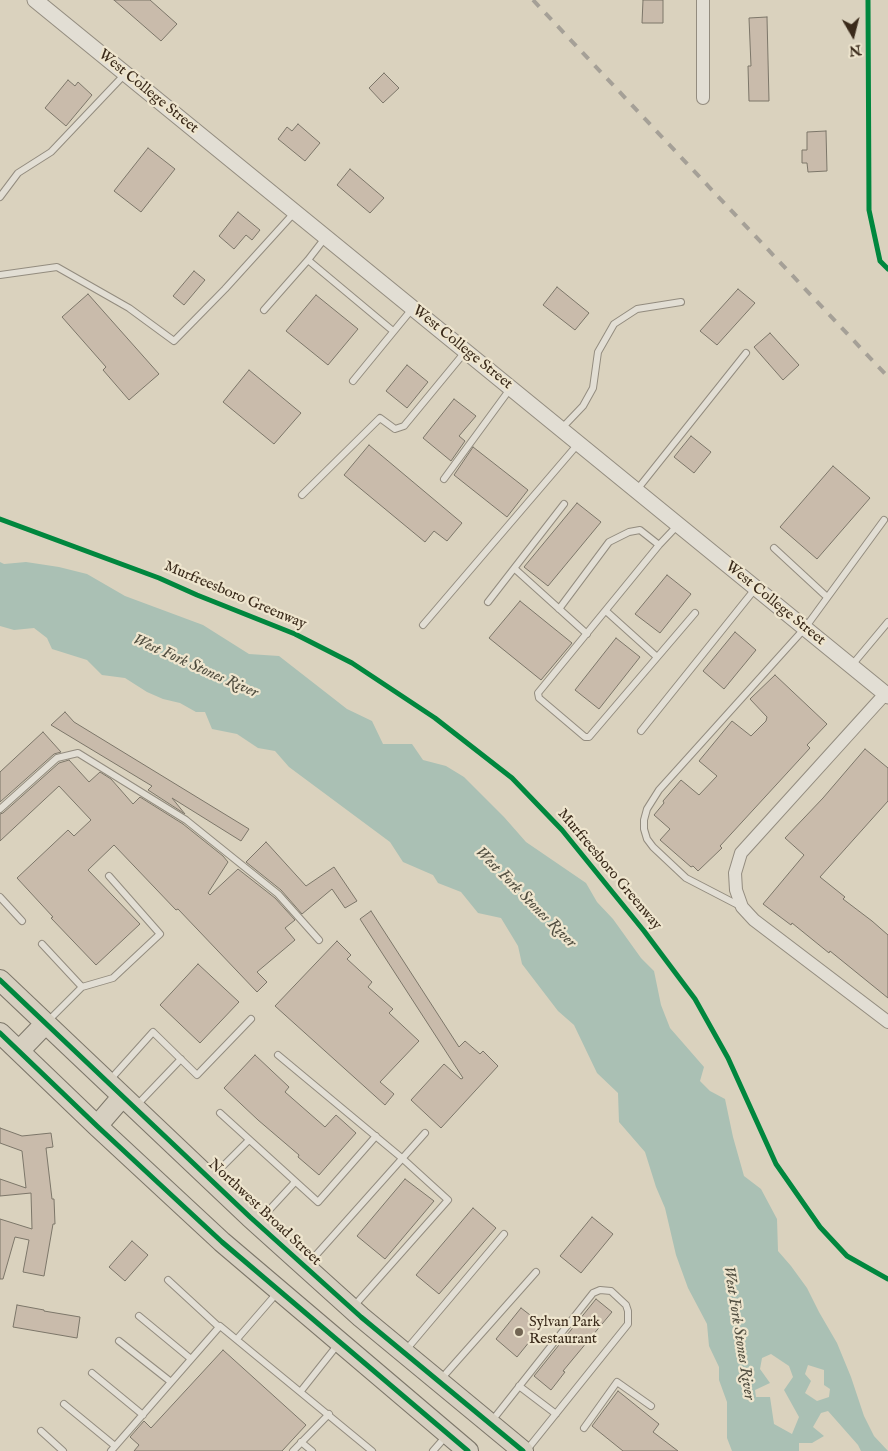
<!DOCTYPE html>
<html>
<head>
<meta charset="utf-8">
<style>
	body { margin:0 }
	#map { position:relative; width:888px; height:1451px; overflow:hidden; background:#dad2be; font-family:"IM FELL English",serif }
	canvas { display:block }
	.north { position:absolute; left:828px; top:10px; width:50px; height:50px; -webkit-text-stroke:4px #eee5ce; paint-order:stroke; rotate:172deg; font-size:14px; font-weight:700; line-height:20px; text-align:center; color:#3a2a1a }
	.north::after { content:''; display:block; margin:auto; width:18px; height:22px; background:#3a2a1a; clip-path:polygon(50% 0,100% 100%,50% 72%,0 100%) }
</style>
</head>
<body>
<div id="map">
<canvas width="888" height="1451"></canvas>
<div class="north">N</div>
</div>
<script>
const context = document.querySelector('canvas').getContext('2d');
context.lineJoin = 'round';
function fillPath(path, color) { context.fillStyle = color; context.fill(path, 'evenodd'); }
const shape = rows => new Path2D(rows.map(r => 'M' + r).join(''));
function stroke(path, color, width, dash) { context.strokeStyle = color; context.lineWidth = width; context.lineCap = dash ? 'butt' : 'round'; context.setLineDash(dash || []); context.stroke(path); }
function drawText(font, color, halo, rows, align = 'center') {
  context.font = font + ' "IM FELL English",serif'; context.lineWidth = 4.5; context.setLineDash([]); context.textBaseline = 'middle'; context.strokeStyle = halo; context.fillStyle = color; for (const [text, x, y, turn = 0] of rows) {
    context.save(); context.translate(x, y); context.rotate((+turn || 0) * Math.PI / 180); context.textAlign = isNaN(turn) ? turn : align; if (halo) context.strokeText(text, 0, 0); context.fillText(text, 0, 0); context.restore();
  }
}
fillPath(shape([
	[0,562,4,564,26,562,59,567,87,574,125,596,203,625,249,654,279,656,347,709,372,721,383,744,412,744,423,760,446,766,464,777,504,817,526,842,586,883,597,902,613,919,641,958,654,971,661,1005,670,1028,704,1067,700,1081,710,1091,725,1099,733,1137,744,1176,761,1189,777,1219,778,1251,791,1266,807,1288,819,1312,837,1343,851,1377,864,1416,874,1436,888,1451,861,1451,858,1445,828,1411,821,1413,813,1427,824,1436,812,1443,799,1443,799,1451,732,1451,727,1438,727,1402,719,1380,719,1367,709,1346,707,1324,688,1288,676,1255,665,1208,656,1187,645,1152,619,1122,618,1093,597,1073,574,1025,558,1011,522,964,518,946,501,918,478,913,461,892,438,883,433,875,403,862,390,842,289,767,275,751,258,748,237,734,212,729,205,712,196,712,180,703,163,699,147,692,125,678,102,675,87,660,52,649,47,638,34,628,14,630,0,626],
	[771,1354,789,1366,793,1377,784,1390,799,1417,792,1434,774,1424,770,1397,756,1397,755,1390,770,1383,760,1369,762,1358],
	[808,1365,824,1370,824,1385,830,1389,829,1397,817,1401,805,1393,811,1381,805,1374]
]), '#aac0b4');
const building = shape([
	[114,0,150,0,177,24,161,41,114,0],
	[643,0,663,0,663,23,642,23,643,0],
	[767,17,769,101,749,101,748,66,751,66,749,18,767,17],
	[384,73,399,88,383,103,369,88,384,73],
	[68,80,75,86,78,82,92,95,66,126,45,108,68,80],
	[298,124,320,143,305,161,278,139,287,127,292,131,298,124],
	[826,131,827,171,808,172,807,163,802,163,802,150,807,150,807,132,826,131],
	[148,148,175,169,141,212,114,191,148,148],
	[350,169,384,198,370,213,337,185,350,169],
	[238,212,260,230,252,240,246,235,234,249,219,236,238,212],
	[194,271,205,280,184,305,173,296,194,271],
	[557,287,589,313,575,330,543,305,557,287],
	[738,289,755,303,717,345,700,331,738,289],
	[88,294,159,374,129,400,103,370,106,367,62,317,88,294],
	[316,295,358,329,328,365,286,331,316,295],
	[770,333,799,365,783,380,754,347,770,333],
	[407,365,428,382,407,408,386,391,407,365],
	[249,370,301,413,274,444,223,402,249,370],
	[454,399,476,416,459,436,465,441,451,461,423,438,454,399],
	[691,436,711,452,694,473,674,457,691,436],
	[369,445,462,523,447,541,434,531,425,542,344,475,369,445],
	[473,447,528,490,507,517,454,475,473,447],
	[833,466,870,498,817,559,780,527,833,466],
	[577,503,601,522,548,586,524,567,577,503],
	[667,575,691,594,660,633,635,614,667,575],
	[520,601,572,643,541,680,489,638,520,601],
	[735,632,756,650,724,689,703,671,735,632],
	[616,638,640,657,599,709,575,690,616,638],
	[775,675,827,724,807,745,810,748,720,846,722,848,698,871,693,866,691,867,660,840,670,829,654,815,664,803,663,801,681,780,699,795,717,776,699,761,732,721,751,736,766,721,767,717,750,699,775,675],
	[65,712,74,722,249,829,241,841,172,798,185,814,148,790,152,786,51,725,65,712],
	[43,732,61,752,54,754,0,802,0,772,43,732],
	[865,749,888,768,888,801,820,877,845,897,843,899,872,921,888,935,888,998,830,951,829,953,792,923,791,925,763,904,804,855,785,838,823,798,865,749],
	[69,760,89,782,100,772,111,779,133,804,140,797,183,824,223,856,228,862,208,893,210,895,238,869,275,898,295,920,285,928,295,940,257,972,267,982,257,992,178,909,176,910,114,845,88,870,140,924,96,965,51,918,53,917,17,878,68,830,74,836,91,820,59,786,0,841,0,814,3,813,59,763,69,760],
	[266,842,306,886,334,867,357,901,345,908,332,889,302,914,281,890,246,862,266,842],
	[371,911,459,1047,465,1041,480,1054,483,1051,498,1066,441,1128,411,1100,444,1064,461,1079,463,1078,360,919,371,911],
	[337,941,351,955,347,959,372,982,368,987,393,1009,389,1013,419,1041,380,1082,394,1094,385,1105,275,1006,337,941],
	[198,964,239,1002,200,1043,160,1005,198,964],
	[255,1055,289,1087,285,1092,325,1127,336,1115,356,1133,319,1175,298,1157,299,1155,258,1120,224,1088,255,1055],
	[0,1128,22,1136,51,1133,53,1147,46,1148,52,1199,54,1199,55,1224,53,1224,44,1276,23,1272,29,1240,15,1237,3,1279,0,1279,0,1219,32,1229,31,1193,0,1196,0,1179,26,1188,22,1151,0,1143,0,1128],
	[405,1179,434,1201,385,1259,357,1236,405,1179],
	[473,1208,496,1228,439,1294,416,1275,473,1208],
	[592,1217,613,1234,581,1273,560,1256,592,1217],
	[132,1241,148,1255,125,1281,109,1267,132,1241],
	[596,1299,612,1312,563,1371,565,1372,551,1390,534,1376,596,1299],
	[17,1305,44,1310,44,1311,80,1317,77,1338,13,1327,17,1305],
	[521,1308,543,1325,517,1357,496,1339,521,1308],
	[223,1350,306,1425,282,1451,134,1451,139,1445,130,1437,144,1421,151,1428,223,1350],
	[618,1391,659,1424,653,1432,678,1451,623,1451,592,1426,618,1391]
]);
fillPath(building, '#c9bbab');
stroke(building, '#7c7669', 1);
const service = shape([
	[0,197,18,173,51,152,125,74],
	[308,260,393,331],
	[0,275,57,267,129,308,174,341,225,289,294,213],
	[264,310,308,260,325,238],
	[353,381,412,309],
	[562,428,583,406,593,388,598,352,614,324,637,309,681,302],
	[444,479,510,389],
	[636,491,746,353],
	[302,495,380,418,395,429,404,426,465,352],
	[677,526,659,545,538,693,539,698,585,737,589,737,695,613],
	[774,548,827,597],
	[515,569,587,634],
	[488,602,564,504],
	[559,609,609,542,629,532,640,530,659,545],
	[606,611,657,657],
	[423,625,578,444],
	[852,665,888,622],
	[641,731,755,589],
	[0,809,57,758,78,753,186,820,278,894,319,940],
	[0,897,22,921],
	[740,906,686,878,653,847,647,839,644,829,644,820,647,809,659,790,805,628,884,520],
	[42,944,82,987,48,1021],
	[82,987,113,978,160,934,109,876],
	[278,1055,403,1159,448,1200,354,1306],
	[109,1081,153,1032,197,1075,251,1019],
	[137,1105,181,1059],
	[220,1113,318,1202,376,1136],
	[211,1178,249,1140],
	[259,1221,295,1182],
	[308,1264,425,1133],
	[168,1280,219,1327],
	[139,1316,191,1359],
	[237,1339,277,1293],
	[119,1341,171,1382],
	[406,1350,504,1234],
	[92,1373,143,1415],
	[441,1379,536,1272],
	[519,1386,556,1414],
	[301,1391,339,1343],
	[64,1404,115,1446],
	[491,1422,593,1293,600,1290,611,1291,626,1305,628,1311,628,1324,526,1451],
	[584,1428,617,1382,651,1406],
	[41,1431,63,1451],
	[301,1442,312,1451],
	[111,1451,220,1326,372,1451],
	[293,1451,329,1414],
	[433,1451,447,1435]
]);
const minor = shape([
	[703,98,703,0],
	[885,694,741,853,735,873,736,890,742,907,754,920,888,1022]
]);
const tertiary = shape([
	[35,0,888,696]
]);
const primary = shape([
	[0,980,250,1217,361,1317,523,1451],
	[0,1033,97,1126,222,1242,468,1451],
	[19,1051,45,1024],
	[97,1126,122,1097]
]);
stroke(service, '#938c7f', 8);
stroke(minor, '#938c7f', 14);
stroke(tertiary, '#938c7f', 17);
stroke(primary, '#7c7669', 22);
stroke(service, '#e2ded4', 6);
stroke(minor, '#e2ded4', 12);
stroke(tertiary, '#e2ded4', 15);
stroke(primary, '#d6cfc0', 20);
stroke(shape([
	[533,0,888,377]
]), '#a5a097', 4, [9, 9]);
stroke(shape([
	[868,0,869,210,880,261,888,269],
	[0,519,159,578,197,595,295,634,352,663,435,718,512,778,562,830,644,931,695,999,728,1058,776,1164,820,1227,847,1256,888,1279],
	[0,980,250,1217,361,1317,523,1451],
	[0,1033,97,1126,222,1242,468,1451]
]), '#00873e', 5);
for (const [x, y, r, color] of [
	[519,1332,5,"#726553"]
]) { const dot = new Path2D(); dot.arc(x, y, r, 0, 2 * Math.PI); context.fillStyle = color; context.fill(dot); stroke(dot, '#eee5ce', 2); }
drawText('15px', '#3a2a1a', '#eee5ce', [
	["West College Street",148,92,39],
	["West College Street",462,348,39],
	["Murfreesboro Greenway",235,596,23],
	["West College Street",775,604,39],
	["Murfreesboro Greenway",609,870,50],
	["Northwest Broad Street",264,1213,43]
]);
drawText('15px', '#3a2a1a', '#eee5ce', [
	["Sylvan Park",529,1323],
	["Restaurant",529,1340]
], 'left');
drawText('italic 16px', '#514e40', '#eee5ce', [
	["West Fork Stones River",195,667,24],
	["West Fork Stones River",525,898,45],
	["West Fork Stones River",738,1333,81]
]);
</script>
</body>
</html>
